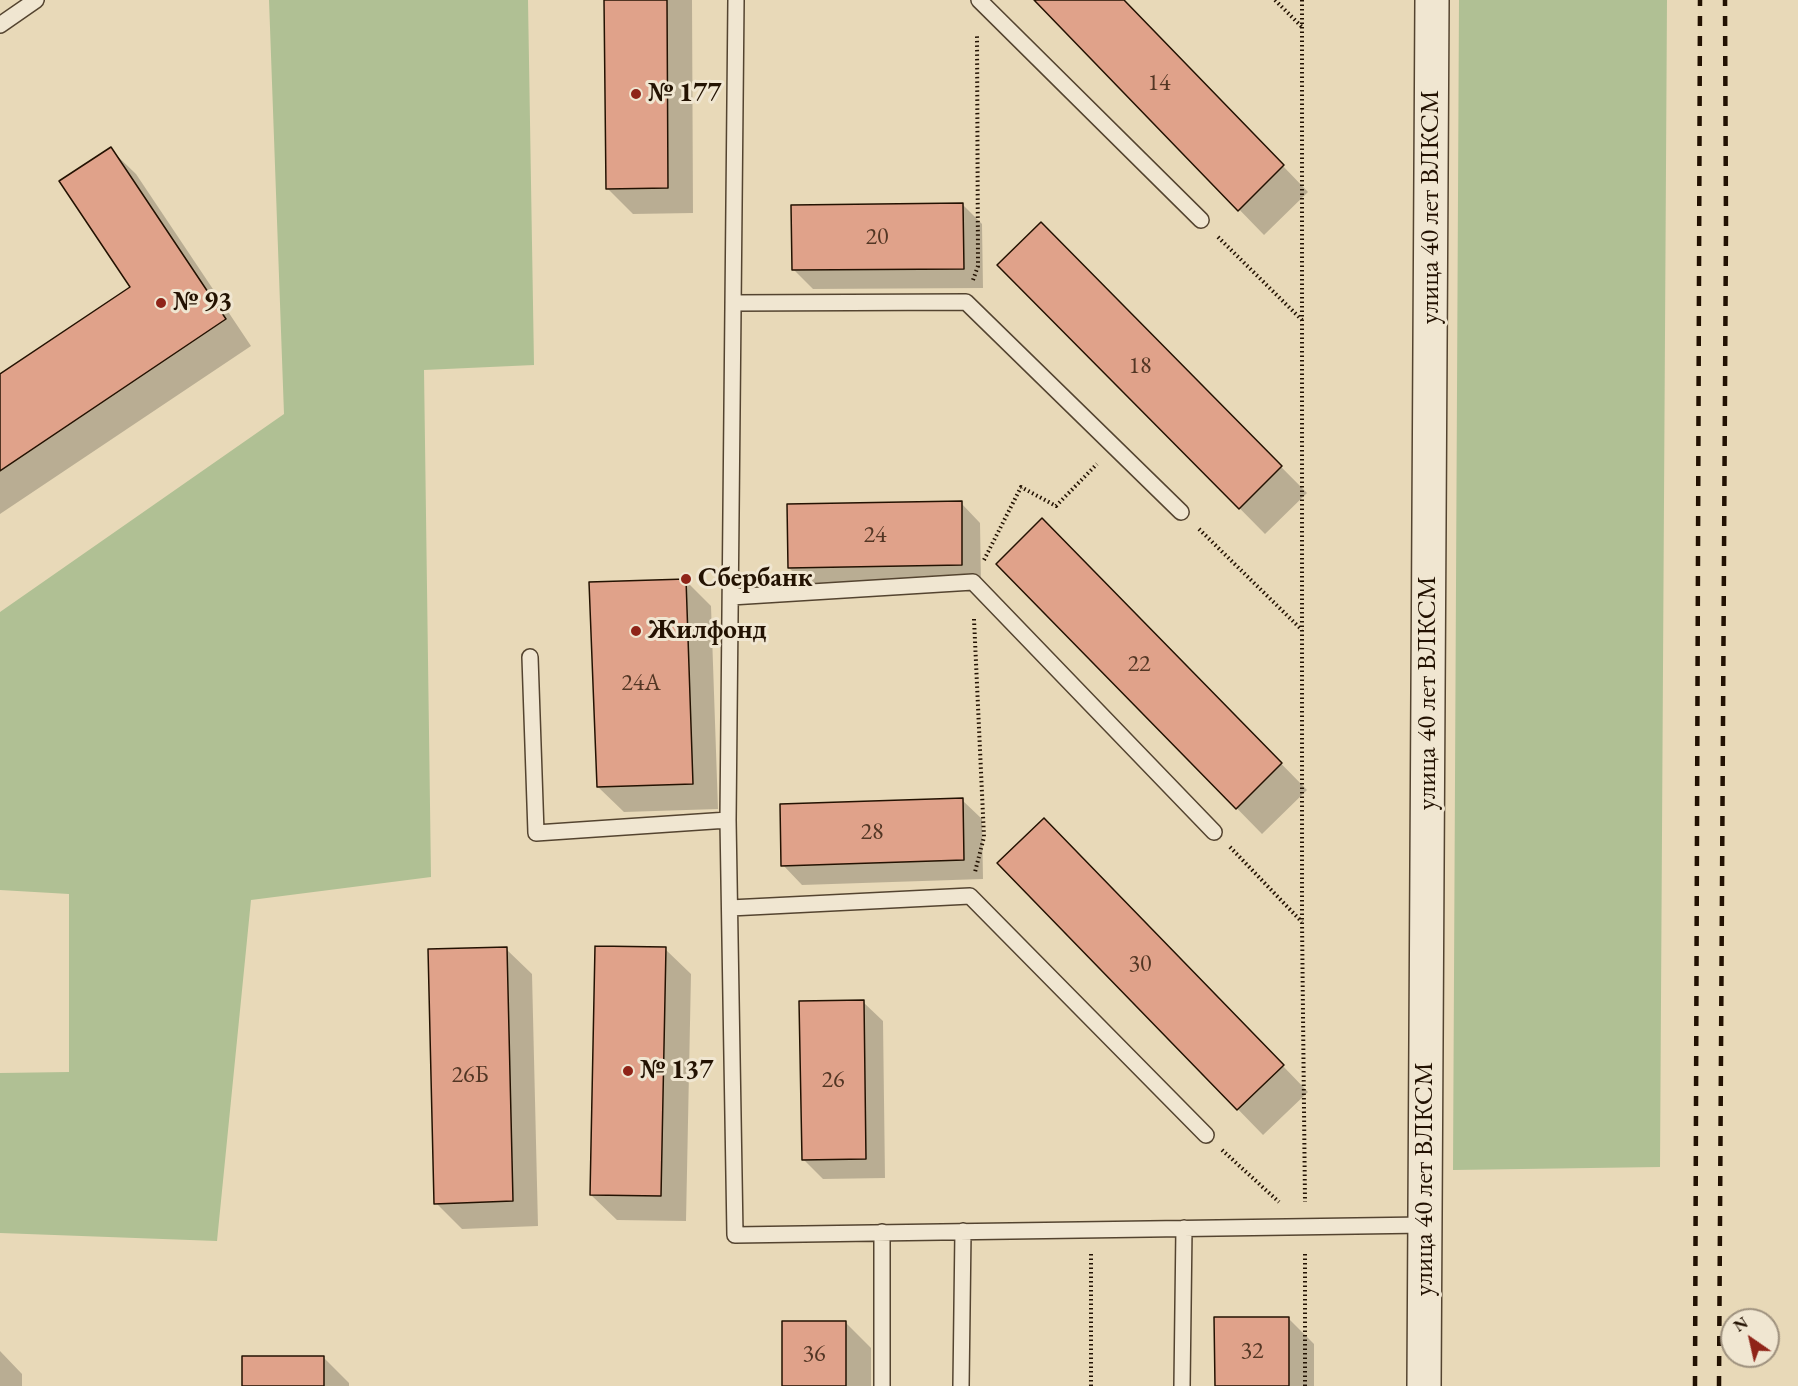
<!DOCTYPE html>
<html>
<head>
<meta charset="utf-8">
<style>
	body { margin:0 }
	#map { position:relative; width:1798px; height:1386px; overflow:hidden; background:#e8d9b8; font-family:"EB Garamond",serif }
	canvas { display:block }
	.north { position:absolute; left:1720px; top:1308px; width:60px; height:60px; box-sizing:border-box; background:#f0e6d1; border:2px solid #9e917e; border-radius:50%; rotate:326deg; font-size:16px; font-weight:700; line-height:24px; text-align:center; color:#231202 }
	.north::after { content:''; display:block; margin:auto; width:21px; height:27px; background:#8f2418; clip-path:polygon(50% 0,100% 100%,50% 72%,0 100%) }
</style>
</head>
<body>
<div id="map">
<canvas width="1798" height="1386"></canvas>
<div class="north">N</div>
</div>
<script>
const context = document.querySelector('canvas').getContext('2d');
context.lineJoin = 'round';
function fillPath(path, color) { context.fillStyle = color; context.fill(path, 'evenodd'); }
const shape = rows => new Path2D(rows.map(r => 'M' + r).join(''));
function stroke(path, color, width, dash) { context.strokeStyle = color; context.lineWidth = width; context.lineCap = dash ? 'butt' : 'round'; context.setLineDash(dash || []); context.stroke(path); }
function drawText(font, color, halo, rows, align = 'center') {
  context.font = font + ' "EB Garamond",serif'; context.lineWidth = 6; context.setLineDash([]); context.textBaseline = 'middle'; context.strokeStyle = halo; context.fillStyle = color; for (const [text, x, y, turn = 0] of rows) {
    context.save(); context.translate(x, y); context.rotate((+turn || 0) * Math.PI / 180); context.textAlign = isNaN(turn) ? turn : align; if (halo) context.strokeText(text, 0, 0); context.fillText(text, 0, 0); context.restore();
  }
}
fillPath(shape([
	[269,0,528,0,534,365,424,370,431,877,251,900,217,1241,0,1233,0,1073,69,1072,69,894,0,890,0,612,284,414],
	[1459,0,1667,0,1660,1167,1453,1170]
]), '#b0c094');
fillPath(shape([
	[605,0,692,0,693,213,633,214,607,188],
	[1036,0,1123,0,1308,192,1264,235],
	[110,149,136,174,251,346,0,514,0,376,132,288],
	[963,205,982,224,983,288,813,289,793,269],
	[1041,225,1307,493,1265,534,1000,265],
	[961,503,980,523,981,584,809,587,789,568],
	[1042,520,1307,790,1262,834,998,564],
	[685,580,711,606,718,809,624,812,598,787],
	[962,800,982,819,983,879,802,885,783,865],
	[1070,845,1308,1092,1263,1135,999,863],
	[506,949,532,974,538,1226,462,1229,436,1203],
	[665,949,691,974,686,1221,617,1220,591,1195],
	[863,1002,883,1021,885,1178,823,1179,803,1159],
	[1288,1318,1314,1344,1314,1386,1216,1386],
	[845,1322,871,1348,871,1386,784,1386],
	[0,1351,22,1374,22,1386,0,1386],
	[324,1358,349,1383,349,1386,243,1386]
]), '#0003');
const building = shape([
	[604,0,667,0,668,188,606,189,604,0],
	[1034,0,1124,0,1284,165,1238,211,1034,0],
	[111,147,226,319,0,471,0,374,130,287,59,181,111,147],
	[963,203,964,269,792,270,791,205,963,203],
	[1041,222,1282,466,1239,509,997,265,1041,222],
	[962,501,962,565,788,568,787,504,962,501],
	[1042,518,1282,763,1236,809,996,564,1042,518],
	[686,579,693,784,597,787,589,582,686,579],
	[963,798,964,860,781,866,780,804,963,798],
	[1044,818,1284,1065,1237,1110,997,863,1044,818],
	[595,946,666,947,661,1196,590,1195,595,946],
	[507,947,513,1201,434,1204,428,949,507,947],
	[864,1000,866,1159,802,1160,799,1001,864,1000],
	[1214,1317,1289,1317,1289,1386,1215,1386,1214,1317],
	[782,1321,846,1321,846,1386,782,1386,782,1321],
	[242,1356,324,1356,324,1386,242,1386,242,1356]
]);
fillPath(building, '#e0a28a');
stroke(building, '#231202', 1.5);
const service = shape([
	[979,0,1201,220],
	[0,25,36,0],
	[733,303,966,302,1181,512],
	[731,597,973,582,1214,832],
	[530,657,536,833,728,820,735,1235,1425,1225],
	[728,820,736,0],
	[730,908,970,896,1206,1135],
	[882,1232,882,1386],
	[961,1386,963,1231],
	[1182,1386,1184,1228]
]);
const tertiary = shape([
	[1424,1386,1432,0]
]);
stroke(service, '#544430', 18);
stroke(tertiary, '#544430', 36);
stroke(shape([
	[1275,0,1302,27],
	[1302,0,1302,922,1305,1202],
	[1218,237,1302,320],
	[973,280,978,266,977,34],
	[1199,529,1302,630],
	[984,560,1021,487,1056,506,1097,464],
	[974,619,984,837,975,872],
	[1230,847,1302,922],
	[1222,1150,1279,1202],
	[1091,1254,1091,1386],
	[1305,1386,1305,1252]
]), '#231202', 4, [1.5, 3]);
stroke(service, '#f0e6d1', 15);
stroke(tertiary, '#f0e6d1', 33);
stroke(shape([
	[1695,1386,1700,0],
	[1719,1386,1726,225,1725,0]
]), '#231202', 4.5, [10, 10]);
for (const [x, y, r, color] of [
	[636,94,6,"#8f2418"],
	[161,303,6,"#8f2418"],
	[686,579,6,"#8f2418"],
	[636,631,6,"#8f2418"],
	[628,1071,6,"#8f2418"]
]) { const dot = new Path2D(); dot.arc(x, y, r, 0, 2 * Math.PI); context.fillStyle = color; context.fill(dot); stroke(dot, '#f0e6d1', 2); }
drawText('24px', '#523624', null, [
	["14",1159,83],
	["20",877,237],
	["18",1140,366],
	["24",875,535],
	["22",1139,664],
	["24А",641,683],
	["28",872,832],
	["30",1140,964],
	["26Б",470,1075],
	["26",833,1080],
	["32",1252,1351],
	["36",814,1354]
]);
drawText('bold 27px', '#231202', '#f0e6d1', [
	["№ 177",648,94],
	["№ 93",173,303],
	["Сбербанк",698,579],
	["Жилфонд",648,631],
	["№ 137",640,1071]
], 'left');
drawText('27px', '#231202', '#f0e6d1', [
	["улица 40 лет ВЛКСМ",1431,207,-90],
	["улица 40 лет ВЛКСМ",1428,693,-90],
	["улица 40 лет ВЛКСМ",1425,1179,-90]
]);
</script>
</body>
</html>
